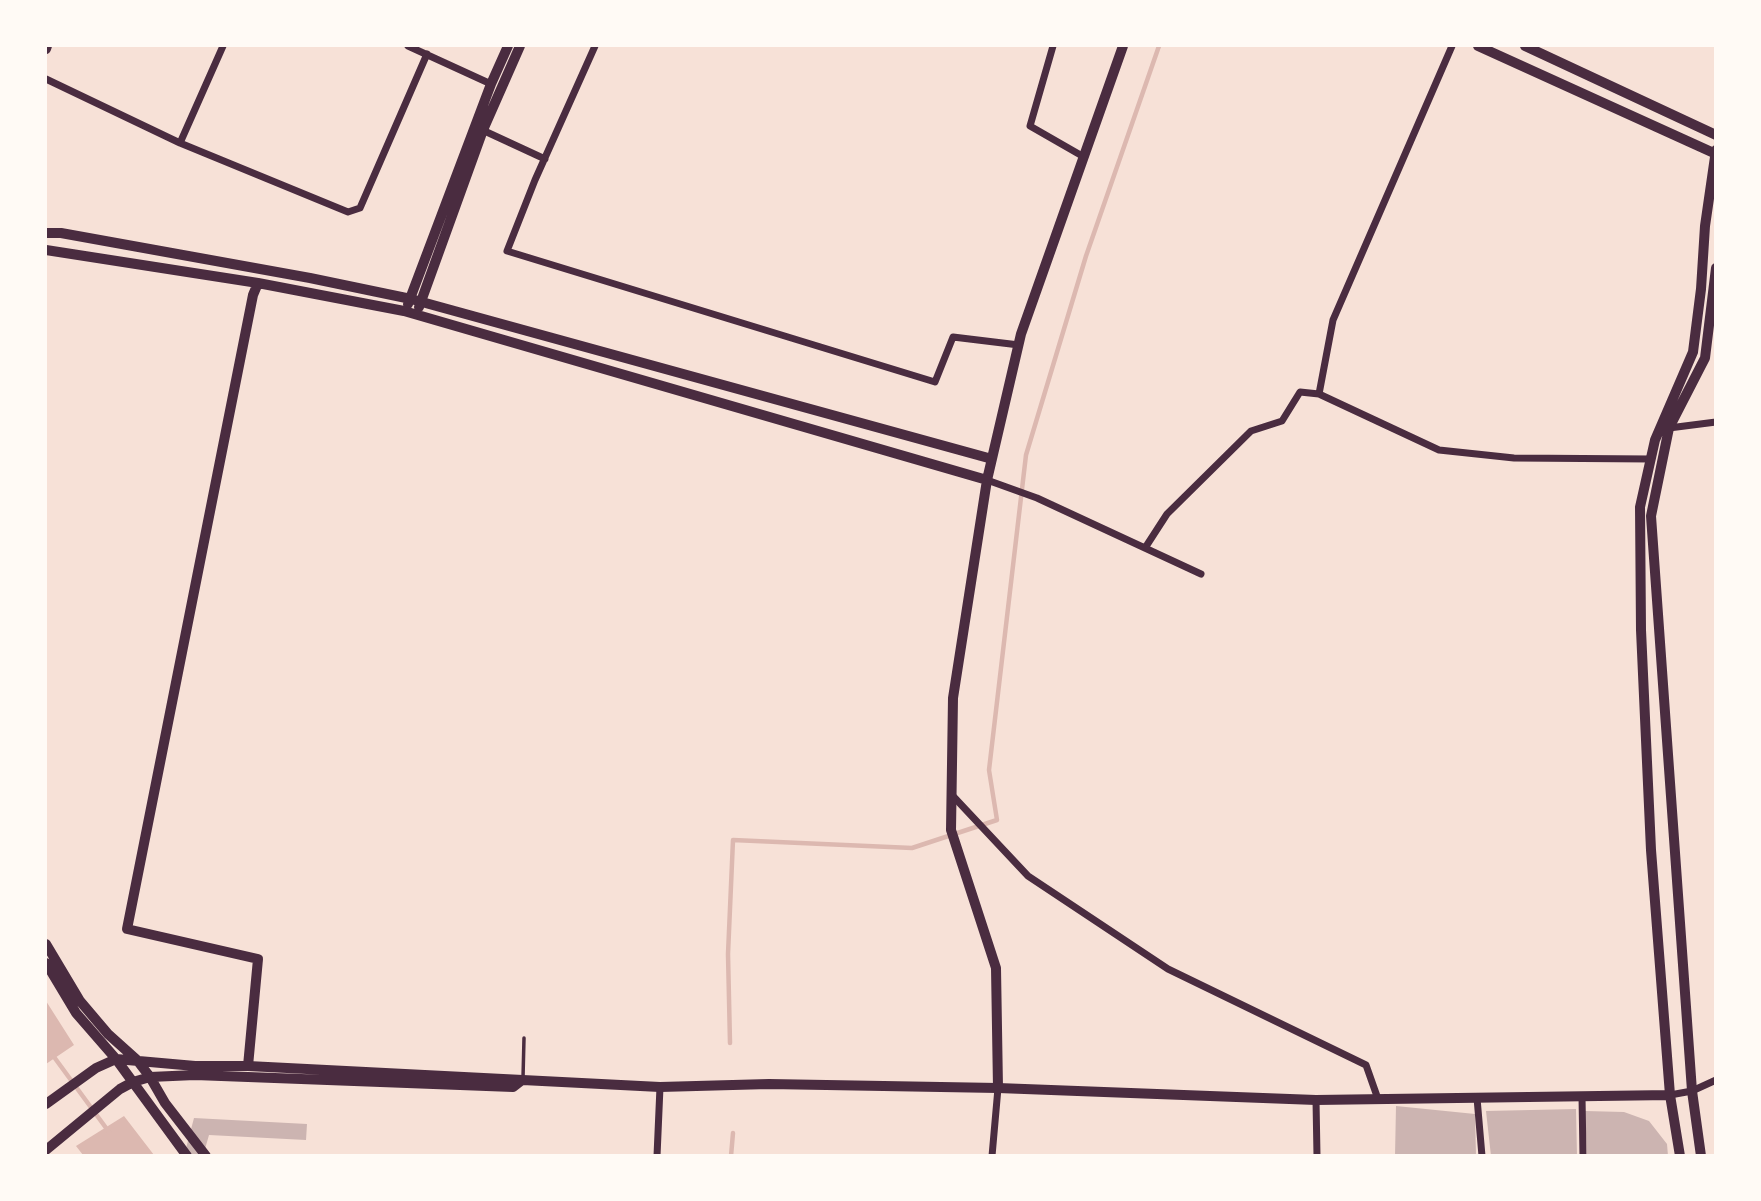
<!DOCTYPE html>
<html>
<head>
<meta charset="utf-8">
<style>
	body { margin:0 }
	#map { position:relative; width:1761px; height:1201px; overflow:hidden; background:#f7e1d7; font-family:"Exo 2",sans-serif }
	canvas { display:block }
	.frame { position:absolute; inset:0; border:47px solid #fffaf5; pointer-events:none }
</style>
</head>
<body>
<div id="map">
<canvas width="1761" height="1201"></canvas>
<div class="frame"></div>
</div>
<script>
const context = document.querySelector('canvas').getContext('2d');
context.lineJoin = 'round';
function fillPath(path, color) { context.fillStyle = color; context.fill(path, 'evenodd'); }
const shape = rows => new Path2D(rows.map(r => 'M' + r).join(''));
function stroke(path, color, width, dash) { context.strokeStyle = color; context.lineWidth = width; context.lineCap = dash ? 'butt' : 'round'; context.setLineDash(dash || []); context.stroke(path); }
fillPath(shape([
	[46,1001,74,1045,46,1064],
	[124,1116,154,1155,83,1155,76,1146]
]), '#dcb8b0');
stroke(shape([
	[730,1043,728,954,733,840,912,848,997,820,989,770,1026,455,1086,256,1159,46],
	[46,1046,109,1132],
	[731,1156,733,1133]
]), '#dcb8b0', 4.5);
fillPath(shape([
	[1396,1106,1475,1114,1476,1156,1395,1156],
	[1576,1109,1577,1156,1491,1156,1486,1111],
	[1585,1111,1624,1112,1649,1121,1667,1144,1668,1156,1587,1156],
	[194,1118,307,1124,306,1140,209,1135,203,1156,184,1156]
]), '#ccb4b1');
stroke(shape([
	[523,1078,524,1038]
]), '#4a2c40', 3.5);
stroke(shape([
	[408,46,491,84],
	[595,46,535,180,507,251,935,382,953,337,1019,345],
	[1053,46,1030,126,1084,157],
	[46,79,180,143,348,212,360,208,427,54],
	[478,128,545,159],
	[180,143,223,46],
	[1319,394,1439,450,1514,458,1651,459],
	[1669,428,1716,422],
	[987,480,1037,498,1201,574],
	[1145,548,1167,514,1251,431,1282,421,1300,392,1319,394,1333,320,1452,46],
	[952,795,1028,876,1168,969,1366,1065,1378,1099],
	[1670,1095,1692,1091,1716,1080],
	[1582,1096,1583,1156],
	[1477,1098,1482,1156],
	[1316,1100,1317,1156],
	[657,1156,660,1087],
	[992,1156,998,1088]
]), '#4a2c40', 7);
stroke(shape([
	[46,49,47,46],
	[46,233,61,233,310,278,411,299,992,459],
	[46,250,258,283,404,311,987,480],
	[408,304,491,84,508,46],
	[419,307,483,130,520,46],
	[248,1066,258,959,127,929,253,295,258,283],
	[998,1088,996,968,951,830,953,698,987,480,1021,334,1123,46]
]), '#4a2c40', 10);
stroke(shape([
	[1478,46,1716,154],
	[1525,46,1716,135],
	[46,944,80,1001,108,1034,137,1060,150,1077,165,1103,206,1156],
	[46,963,76,1013,116,1059,187,1156],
	[116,1059,195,1066,248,1066,660,1087,769,1084,998,1088,1316,1100,1670,1095],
	[46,1104,96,1068,116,1059],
	[46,1150,120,1089,133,1082,150,1077,195,1075,513,1087,522,1080],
	[1680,1156,1670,1095,1651,850,1641,630,1640,507,1655,440,1693,352,1701,289,1705,226,1716,150],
	[1701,1156,1692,1091,1651,516,1669,428,1705,358,1716,268]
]), '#4a2c40', 10);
</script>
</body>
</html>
